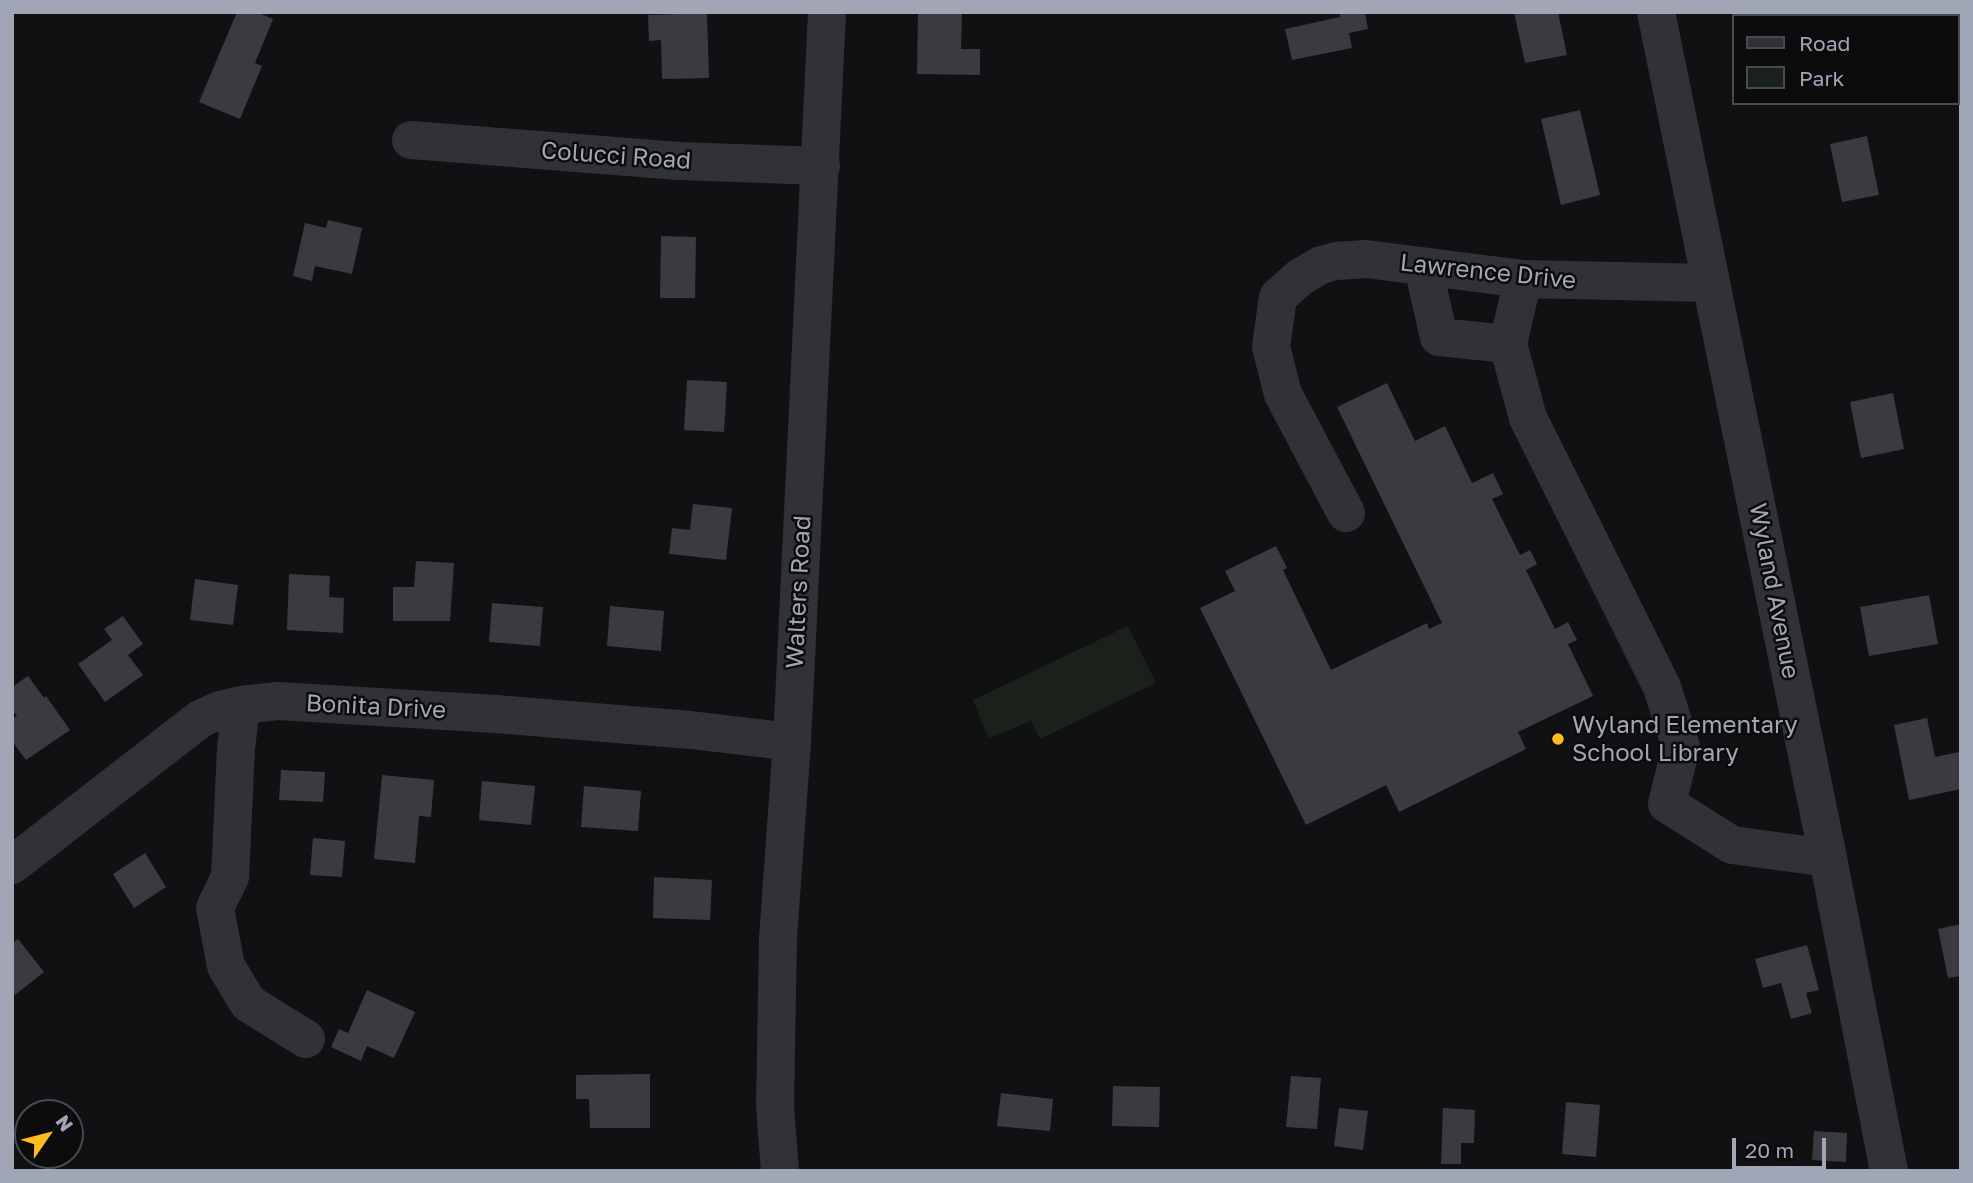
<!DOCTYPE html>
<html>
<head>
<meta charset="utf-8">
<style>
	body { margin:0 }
	#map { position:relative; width:1973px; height:1183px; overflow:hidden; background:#111113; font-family:"Golos Text",sans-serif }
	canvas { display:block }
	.frame { position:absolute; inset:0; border:14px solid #a0a6b5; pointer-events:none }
	.legend { position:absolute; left:1732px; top:14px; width:228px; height:91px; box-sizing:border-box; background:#0c0c0d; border:2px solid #474a50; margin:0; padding:9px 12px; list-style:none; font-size:21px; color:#a0a6b5 }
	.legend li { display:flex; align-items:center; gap:14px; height:35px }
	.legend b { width:35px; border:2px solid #474a50 }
	.north { position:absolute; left:14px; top:1099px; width:70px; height:70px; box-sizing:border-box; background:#0c0c0d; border:2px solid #474a50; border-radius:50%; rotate:55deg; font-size:19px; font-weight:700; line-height:28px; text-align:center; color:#a0a6b5 }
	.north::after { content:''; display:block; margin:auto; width:24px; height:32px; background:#ffbc1c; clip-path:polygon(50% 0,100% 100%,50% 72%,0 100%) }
	.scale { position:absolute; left:1732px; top:1138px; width:94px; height:32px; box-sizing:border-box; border:4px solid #a0a6b5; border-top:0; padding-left:9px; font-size:21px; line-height:24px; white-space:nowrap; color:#a0a6b5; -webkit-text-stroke:5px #0c0c0d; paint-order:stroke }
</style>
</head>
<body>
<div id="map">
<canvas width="1973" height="1183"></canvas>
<div class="frame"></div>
<ul class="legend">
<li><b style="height:9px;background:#313238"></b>Road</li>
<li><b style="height:19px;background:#19211a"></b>Park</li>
</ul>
<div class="north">N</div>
<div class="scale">20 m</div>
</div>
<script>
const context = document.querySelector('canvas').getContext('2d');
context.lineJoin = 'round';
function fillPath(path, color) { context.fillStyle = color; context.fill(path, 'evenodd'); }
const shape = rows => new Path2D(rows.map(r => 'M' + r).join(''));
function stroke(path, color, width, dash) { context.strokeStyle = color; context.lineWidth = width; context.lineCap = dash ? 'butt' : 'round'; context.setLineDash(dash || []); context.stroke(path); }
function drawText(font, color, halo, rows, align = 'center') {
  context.font = font + ' "Golos Text",sans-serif'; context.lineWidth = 5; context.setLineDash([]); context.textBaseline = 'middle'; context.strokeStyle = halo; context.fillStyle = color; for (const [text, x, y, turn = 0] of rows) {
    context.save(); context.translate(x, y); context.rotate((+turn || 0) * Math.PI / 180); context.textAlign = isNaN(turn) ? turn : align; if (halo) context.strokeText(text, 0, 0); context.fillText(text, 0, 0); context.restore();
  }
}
fillPath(shape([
	[1128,626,1156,683,1040,739,1031,721,988,738,973,700]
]), '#19211a');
fillPath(shape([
	[237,12,257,12,273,19,255,63,262,66,240,119,199,102],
	[918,12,962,12,961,49,980,49,980,75,917,74],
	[1339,12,1365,12,1368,29,1349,33,1352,48,1292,60,1285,29,1340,17],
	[1514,12,1558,12,1567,55,1525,63],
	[707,13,709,78,662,79,661,40,649,41,648,15],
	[1580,110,1600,195,1561,205,1541,119],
	[1867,136,1879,195,1842,202,1830,144],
	[328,220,362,228,352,274,315,266,312,281,293,276,305,223,326,228],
	[661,236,696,237,695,298,660,298],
	[687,380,727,382,724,432,684,430],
	[1387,383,1415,441,1445,426,1472,483,1493,473,1503,494,1492,499,1520,555,1530,550,1537,564,1526,570,1555,629,1568,622,1577,640,1568,644,1593,696,1518,732,1526,749,1399,812,1386,785,1306,825,1200,608,1235,591,1225,571,1276,546,1287,568,1283,570,1331,670,1427,623,1429,629,1442,623,1337,407],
	[1893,393,1904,449,1861,458,1850,402],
	[693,504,732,508,726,560,669,554,672,528,690,530],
	[416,561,454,563,450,621,393,621,393,587,414,587],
	[289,574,330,576,329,597,344,598,343,633,287,630],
	[195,579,238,585,233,625,190,620],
	[1929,595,1938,644,1869,656,1860,607],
	[492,603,543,607,540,646,489,642],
	[610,606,664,611,661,651,607,646],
	[123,616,143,644,128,655,143,675,105,702,78,664,112,640,104,629],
	[28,676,44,698,46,696,70,730,26,760,12,741,12,719,17,716,12,710,12,687],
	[1927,718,1935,757,1959,752,1961,789,1909,800,1894,725],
	[281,770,325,772,323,802,279,800],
	[382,775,434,780,431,817,419,816,415,863,374,859],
	[482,781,535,786,531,825,479,820],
	[584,786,641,791,638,831,581,827],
	[313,838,345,841,342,877,310,875],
	[145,853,166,887,134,908,113,874],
	[654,877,712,880,710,920,653,918],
	[1961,924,1961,976,1948,978,1938,929],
	[18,939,44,972,15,995,12,992,12,943],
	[1807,945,1819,990,1806,993,1812,1013,1791,1019,1781,983,1763,988,1755,959],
	[367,990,415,1012,394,1058,367,1046,361,1061,331,1047,339,1029,348,1033],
	[650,1074,650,1128,590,1128,589,1099,576,1099,576,1075],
	[1291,1076,1321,1078,1317,1129,1286,1127],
	[1113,1086,1160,1087,1159,1127,1112,1126],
	[1001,1093,1053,1099,1050,1131,997,1126],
	[1566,1102,1600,1105,1596,1157,1562,1154],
	[1339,1108,1368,1111,1363,1150,1334,1146],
	[1443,1108,1475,1110,1474,1143,1461,1143,1461,1164,1441,1164],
	[1814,1131,1847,1133,1846,1162,1812,1160]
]), '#3a3b41');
stroke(shape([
	[1656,12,1828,858,1889,1171],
	[411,140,679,161,821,166],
	[1423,267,1439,337,1508,344],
	[1523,279,1508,344,1528,418,1662,687,1681,747,1667,804,1732,845,1828,858],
	[1346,513,1283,394,1271,347,1278,297,1299,278,1321,265,1336,261,1366,259,1523,279,1710,283],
	[241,705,236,749,230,877,215,908,226,966,248,1003,306,1039],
	[12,865,200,719,220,710,241,705,278,701,496,714,691,730,792,742],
	[780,1171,775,1106,778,938,792,742,827,12]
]), '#313238', 38);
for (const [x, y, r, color] of [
	[1558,739,7,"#ffbc1c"]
]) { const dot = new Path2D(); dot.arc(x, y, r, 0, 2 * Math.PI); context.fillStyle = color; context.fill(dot); stroke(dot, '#0c0c0d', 2.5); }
drawText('24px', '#a0a6b5', '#0c0c0d', [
	["Colucci Road",616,156,4],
	["Lawrence Drive",1488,272,6],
	["Wyland Avenue",1774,591,79],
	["Walters Road",799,592,-87],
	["Bonita Drive",376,707,3]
]);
drawText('24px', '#a0a6b5', '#0c0c0d', [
	["Wyland Elementary",1572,725],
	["School Library",1572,753]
], 'left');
</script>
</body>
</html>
